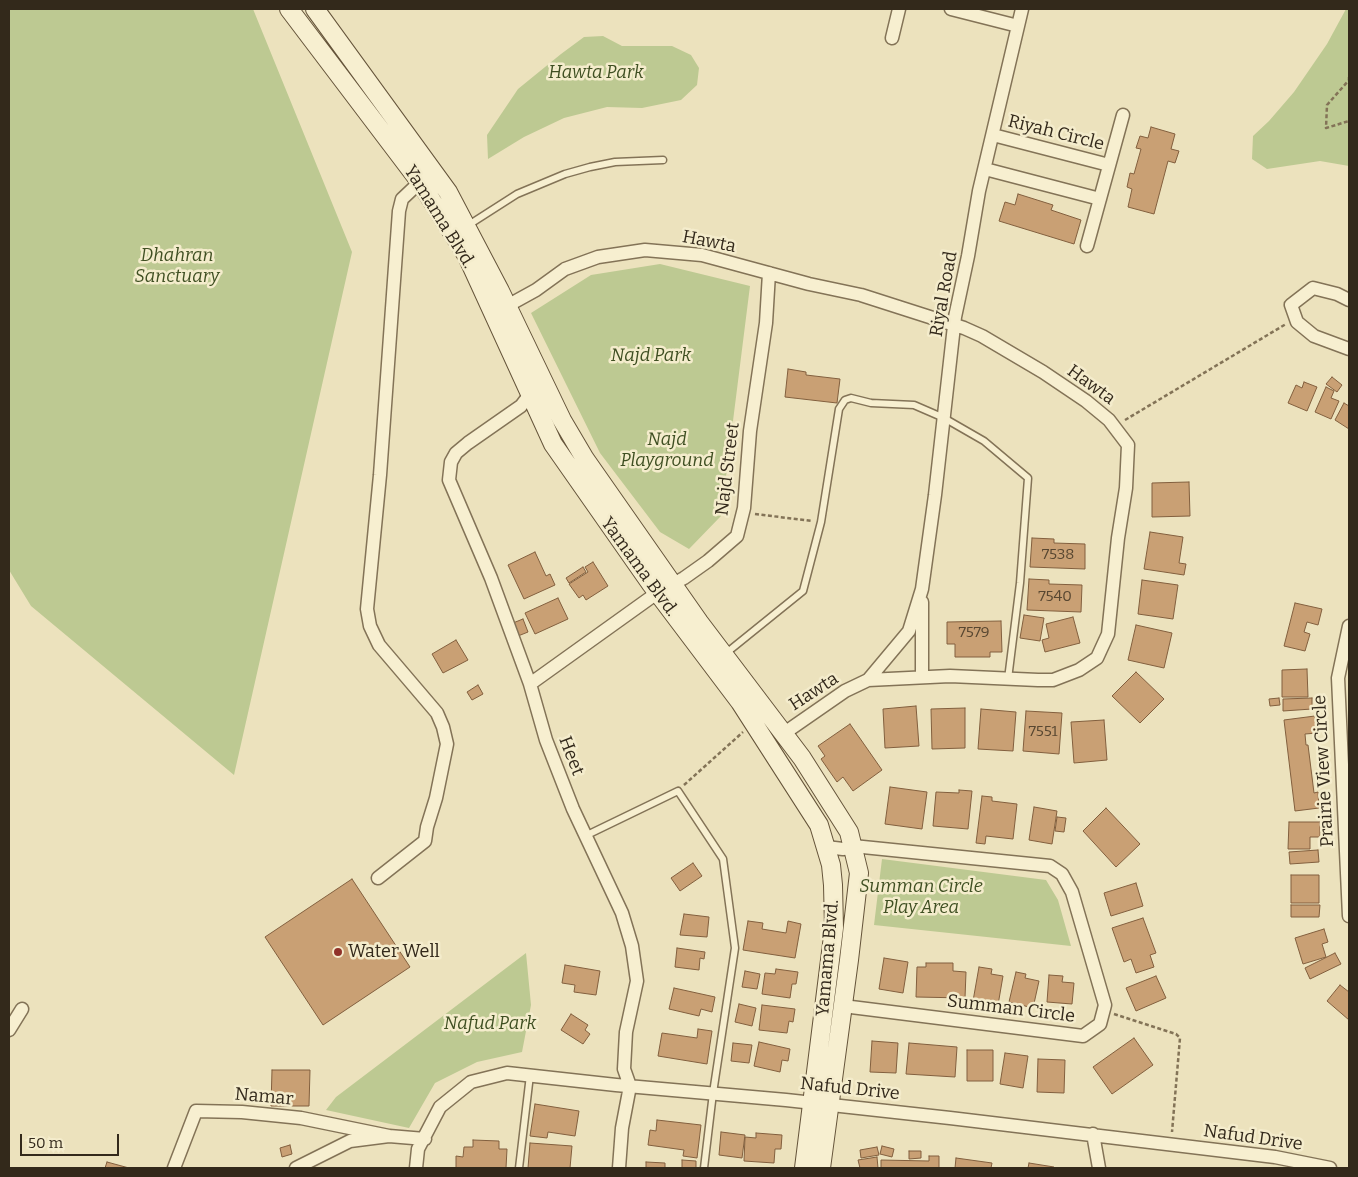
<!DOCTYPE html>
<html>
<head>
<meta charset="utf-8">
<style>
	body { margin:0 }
	#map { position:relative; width:1358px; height:1177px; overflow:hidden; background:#ece2bd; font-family:Bitter,serif }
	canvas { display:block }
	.frame { position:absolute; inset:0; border:10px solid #33291b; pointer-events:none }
	.scale { position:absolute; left:20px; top:1134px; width:99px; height:22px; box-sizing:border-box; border:2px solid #33291b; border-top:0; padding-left:6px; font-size:15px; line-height:18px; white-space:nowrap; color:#33291b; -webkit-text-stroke:4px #f4eccc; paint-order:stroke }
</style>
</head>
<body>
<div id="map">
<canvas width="1358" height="1177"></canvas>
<div class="frame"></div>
<div class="scale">50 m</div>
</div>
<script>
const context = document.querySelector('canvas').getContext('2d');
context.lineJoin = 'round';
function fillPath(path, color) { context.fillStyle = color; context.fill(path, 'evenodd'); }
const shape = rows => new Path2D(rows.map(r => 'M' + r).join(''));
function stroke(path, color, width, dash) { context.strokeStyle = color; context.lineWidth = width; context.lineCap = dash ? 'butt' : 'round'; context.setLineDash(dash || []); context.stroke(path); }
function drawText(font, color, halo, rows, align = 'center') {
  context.font = font + ' Bitter,serif'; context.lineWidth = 5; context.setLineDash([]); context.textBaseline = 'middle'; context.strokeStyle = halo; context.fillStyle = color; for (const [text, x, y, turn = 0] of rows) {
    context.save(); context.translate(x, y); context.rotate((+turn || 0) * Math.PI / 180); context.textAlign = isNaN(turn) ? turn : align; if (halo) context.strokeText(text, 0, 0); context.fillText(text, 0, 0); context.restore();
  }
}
fillPath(shape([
	[9,9,253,9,352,252,234,775,31,606,9,570],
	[1346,9,1349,9,1349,166,1320,161,1267,169,1252,159,1253,136,1269,121,1294,92,1327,44],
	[603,36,622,46,672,46,691,55,699,68,697,85,681,100,642,108,607,107,564,118,524,137,488,159,487,135,518,89,561,54,584,37],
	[660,264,750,286,721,516,689,549,660,532,600,453,531,313,591,275],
	[882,859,1046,880,1058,900,1071,946,874,925],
	[526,953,531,1005,522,1052,477,1062,435,1083,409,1128,326,1110,336,1097]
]), '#bdc992');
const building = shape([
	[1151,127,1175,134,1171,149,1179,151,1175,163,1168,161,1154,214,1128,207,1132,189,1127,187,1130,173,1134,174,1141,149,1136,148,1140,136,1148,138,1151,127],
	[1018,194,1053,205,1051,210,1081,220,1074,244,999,221,1005,202,1015,205,1018,194],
	[788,369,806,372,806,375,840,379,837,403,785,397,788,369],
	[1332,377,1342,385,1337,392,1326,384,1332,377],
	[1304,382,1317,387,1307,411,1288,403,1296,385,1302,388,1304,382],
	[1326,387,1334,391,1331,398,1339,401,1331,419,1315,412,1326,387],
	[1344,403,1349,406,1349,429,1335,420,1344,403],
	[1189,482,1190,516,1152,517,1152,483,1189,482],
	[1150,532,1183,537,1179,563,1186,564,1184,575,1144,569,1150,532],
	[1032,538,1054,539,1054,543,1085,544,1085,569,1030,567,1032,538],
	[535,552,546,576,550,574,555,585,524,599,508,565,535,552],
	[593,562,608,586,586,600,583,595,579,598,569,584,588,572,585,567,593,562],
	[583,567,586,572,569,583,566,578,583,567],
	[1029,579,1049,580,1049,584,1082,585,1081,612,1027,610,1029,579],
	[1142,580,1178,585,1173,619,1138,614,1142,580],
	[558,598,568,619,535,634,525,613,558,598],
	[1295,603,1322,609,1318,625,1307,622,1304,632,1310,634,1305,651,1284,646,1295,603],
	[1024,615,1044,618,1040,641,1020,638,1024,615],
	[1073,617,1080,643,1045,652,1042,640,1049,638,1046,624,1073,617],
	[523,619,528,632,518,636,513,623,523,619],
	[1001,621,1002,652,990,652,990,657,955,657,955,644,947,644,947,622,1001,621],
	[1136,625,1172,633,1164,668,1128,660,1136,625],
	[456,640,468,660,443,673,432,654,456,640],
	[1307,669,1308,697,1282,697,1282,670,1307,669],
	[1136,672,1164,699,1140,723,1112,696,1136,672],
	[478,685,483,694,472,700,467,692,478,685],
	[1279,698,1280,705,1270,706,1269,699,1279,698],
	[1312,698,1312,709,1283,711,1283,699,1312,698],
	[916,706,919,746,885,748,883,709,916,706],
	[965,708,965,748,932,749,931,709,965,708],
	[981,709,1016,712,1013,751,978,749,981,709],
	[1026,711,1062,713,1059,754,1023,751,1026,711],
	[1315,716,1317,733,1305,734,1306,745,1308,745,1314,793,1318,792,1319,808,1295,811,1284,720,1315,716],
	[1104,720,1107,760,1074,763,1071,722,1104,720],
	[850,724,882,770,853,791,843,777,837,782,821,759,825,756,818,746,850,724],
	[890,787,927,792,922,829,885,824,890,787],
	[959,790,972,791,968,829,933,826,936,792,959,793,959,790],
	[982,796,992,797,992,801,1017,804,1013,839,986,836,985,844,976,843,982,796],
	[1034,807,1057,811,1052,844,1029,840,1034,807],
	[1106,808,1140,844,1116,867,1083,831,1106,808],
	[1057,817,1066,818,1064,832,1055,831,1057,817],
	[1289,822,1320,822,1320,837,1310,837,1310,849,1288,849,1289,822],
	[1318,850,1319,862,1290,864,1289,852,1318,850],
	[693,863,702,876,680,891,671,878,693,863],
	[1291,875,1319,875,1319,903,1291,903,1291,875],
	[352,879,410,967,323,1025,265,937,352,879],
	[1136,883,1143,906,1111,916,1104,893,1136,883],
	[1291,905,1320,905,1319,917,1291,917,1291,905],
	[684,914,709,917,707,937,680,935,684,914],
	[1143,918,1156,953,1150,955,1154,967,1136,973,1131,959,1124,962,1112,928,1143,918],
	[748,921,763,923,762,929,786,933,788,921,801,924,795,958,743,950,748,921],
	[1324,929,1328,942,1322,944,1326,957,1303,964,1295,938,1324,929],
	[677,948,705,952,704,959,700,958,699,970,675,967,677,948],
	[1335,953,1341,964,1310,979,1305,968,1335,953],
	[884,958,908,962,903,993,879,989,884,958],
	[926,963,953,963,953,971,966,972,965,998,916,997,917,967,926,967,926,963],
	[565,965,600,971,596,995,574,992,575,985,562,983,565,965],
	[979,967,992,969,991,974,1003,976,998,1005,973,1001,979,967],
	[776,969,798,972,796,984,792,984,790,998,762,994,765,973,775,974,776,969],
	[745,971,760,974,757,989,742,987,745,971],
	[1016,972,1026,974,1025,978,1039,981,1033,1008,1009,1002,1016,972],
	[1049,975,1063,976,1062,982,1074,983,1072,1004,1047,1002,1049,975],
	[1156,976,1166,998,1136,1011,1126,988,1156,976],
	[1340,985,1349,992,1349,1020,1327,1001,1340,985],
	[674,988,715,997,712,1012,701,1009,699,1016,669,1009,674,988],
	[739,1004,756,1008,752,1026,735,1022,739,1004],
	[762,1005,795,1009,793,1022,789,1021,787,1033,759,1030,762,1005],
	[571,1014,588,1025,585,1030,590,1034,583,1044,561,1030,571,1014],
	[698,1029,712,1031,707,1064,658,1056,662,1033,697,1038,698,1029],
	[1134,1038,1153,1065,1112,1094,1093,1067,1134,1038],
	[872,1041,898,1043,896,1073,870,1072,872,1041],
	[759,1042,790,1049,788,1061,782,1060,780,1072,754,1066,759,1042],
	[733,1043,752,1045,749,1063,731,1061,733,1043],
	[909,1043,957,1047,955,1077,906,1074,909,1043],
	[967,1050,993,1050,993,1081,967,1081,967,1050],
	[1005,1053,1028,1056,1023,1088,1000,1084,1005,1053],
	[1038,1059,1065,1060,1064,1093,1037,1092,1038,1059],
	[272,1070,310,1070,309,1106,271,1106,272,1070],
	[535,1104,579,1111,575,1136,548,1132,547,1138,530,1136,535,1104],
	[657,1120,701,1125,697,1158,683,1156,684,1150,648,1145,650,1130,656,1131,657,1120],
	[721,1132,745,1135,742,1158,719,1155,721,1132],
	[756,1133,782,1135,781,1149,775,1149,774,1163,744,1161,745,1137,756,1138,756,1133],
	[473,1140,499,1141,499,1149,507,1149,506,1168,456,1168,456,1156,463,1157,464,1147,473,1147,473,1140],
	[530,1143,572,1146,570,1168,528,1168,530,1143],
	[290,1145,292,1154,282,1157,280,1148,290,1145],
	[882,1146,894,1149,892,1157,880,1154,882,1146],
	[877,1147,879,1155,861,1158,860,1150,877,1147],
	[909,1151,921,1151,921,1158,909,1159,909,1151],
	[929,1156,939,1156,939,1168,881,1168,881,1160,929,1161,929,1156],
	[877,1157,878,1168,860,1168,858,1160,877,1157],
	[956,1158,992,1163,991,1168,955,1168,956,1158],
	[682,1160,696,1161,696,1168,682,1168,682,1160],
	[107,1162,129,1168,105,1168,107,1162],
	[646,1162,665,1163,665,1168,646,1168,646,1162],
	[1029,1163,1054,1167,1054,1168,1028,1168,1029,1163]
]);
fillPath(building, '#c9a074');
stroke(building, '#825f3e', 1);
const service = shape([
	[467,226,517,194,565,174,590,167,615,162,663,160],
	[725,654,803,591,821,522,839,409,845,400,851,398,871,403,914,405,944,418,984,441,1028,478,1020,583,1008,679],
	[585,836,678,791,723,859,735,948,713,1093,704,1168],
	[519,1168,530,1075]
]);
const minor = shape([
	[951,9,1018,26],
	[892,38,899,9],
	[993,135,1109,165],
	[985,169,1100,199],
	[1087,246,1123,115],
	[1349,300,1337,294,1313,288,1291,305,1297,322,1314,336,1349,349],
	[507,306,536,290,565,269,598,257,645,250,702,255,809,284,861,295,964,328,982,336,1043,372,1086,401,1109,420,1128,445,1126,488,1118,538,1108,634,1097,658,1079,670,1053,680,1038,680,950,676,868,680,845,691,783,734],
	[530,394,521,406,468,443,456,453,451,462,449,480,491,578,530,684,546,740,573,809,622,913,632,946,637,981,626,1032,624,1069,630,1086,622,1128,619,1168],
	[1349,626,1338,678,1349,916],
	[922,677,922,602],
	[868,680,909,631,922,589,935,495,955,317,968,256,979,191,1022,9],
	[530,684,657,593,684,578,708,561,737,536,744,508,750,431,766,323,769,273],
	[826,847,843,849,853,848],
	[378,878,425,841,427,827,436,798,447,744,443,727,437,713,379,645,370,626,367,609,380,475,399,211,402,199,420,182],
	[843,1006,1083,1036,1100,1024,1105,1005,1072,892,1062,874,1050,866,853,846],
	[9,1030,22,1009],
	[1093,1134,1099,1168],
	[174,1168,196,1111,242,1112,301,1118,389,1136],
	[296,1168,350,1141,389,1136,425,1139],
	[416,1168,418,1149,440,1107,471,1082,507,1073,616,1085,786,1100,950,1118,1275,1157,1330,1168]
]);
const secondary = shape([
	[289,9,420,182,467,256,553,444,651,584,740,702,819,825,831,865,833,885,834,928,804,1168],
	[315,9,448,192,500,291,562,420,585,459,699,622,802,758,849,832,859,873,849,960,821,1168]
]);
stroke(service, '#837357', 9);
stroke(minor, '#837357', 15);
stroke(secondary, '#65543a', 20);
stroke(shape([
	[1349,77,1349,80,1327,105,1326,128,1349,121],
	[1125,420,1286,324],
	[755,514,812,521],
	[684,785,743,732],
	[1114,1014,1176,1034,1180,1038,1172,1132]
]), '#837357', 2.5, [4, 2.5]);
stroke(service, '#f7efd0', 6);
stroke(minor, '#f7efd0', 12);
stroke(secondary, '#f7efd0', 18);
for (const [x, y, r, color] of [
	[338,952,5,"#903229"]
]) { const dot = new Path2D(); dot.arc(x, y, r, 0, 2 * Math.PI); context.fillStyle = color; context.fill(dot); stroke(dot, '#f4eccc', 2); }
drawText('15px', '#584731', null, [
	["7538",1058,555],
	["7540",1055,597],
	["7579",974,633],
	["7551",1043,732]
]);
drawText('italic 18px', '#3f4f22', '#f4eccc', [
	["Hawta Park",596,73],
	["Dhahran",177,256],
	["Sanctuary",177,277],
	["Najd Park",651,356],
	["Najd",667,440],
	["Playground",667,461],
	["Summan Circle",921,887],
	["Play Area",921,908],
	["Nafud Park",490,1024]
]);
drawText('18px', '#33291b', '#f4eccc', [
	["Riyah Circle",1056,133,14],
	["Yamama Blvd.",439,217,58],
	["Hawta",709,242,11],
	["Riyal Road",944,294,-80],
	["Hawta",1091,385,36],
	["Najd Street",728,469,-83],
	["Yamama Blvd.",639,567,54],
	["Hawta",814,692,-33],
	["Heet",571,756,69],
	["Prairie View Circle",1324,771,-93],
	["Yamama Blvd.",828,958,-85],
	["Summan Circle",1011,1009,7],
	["Nafud Drive",850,1089,6],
	["Namar",264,1097,5],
	["Nafud Drive",1253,1138,8]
]);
drawText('18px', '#33291b', '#f4eccc', [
	["Water Well",348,952]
], 'left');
</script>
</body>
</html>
